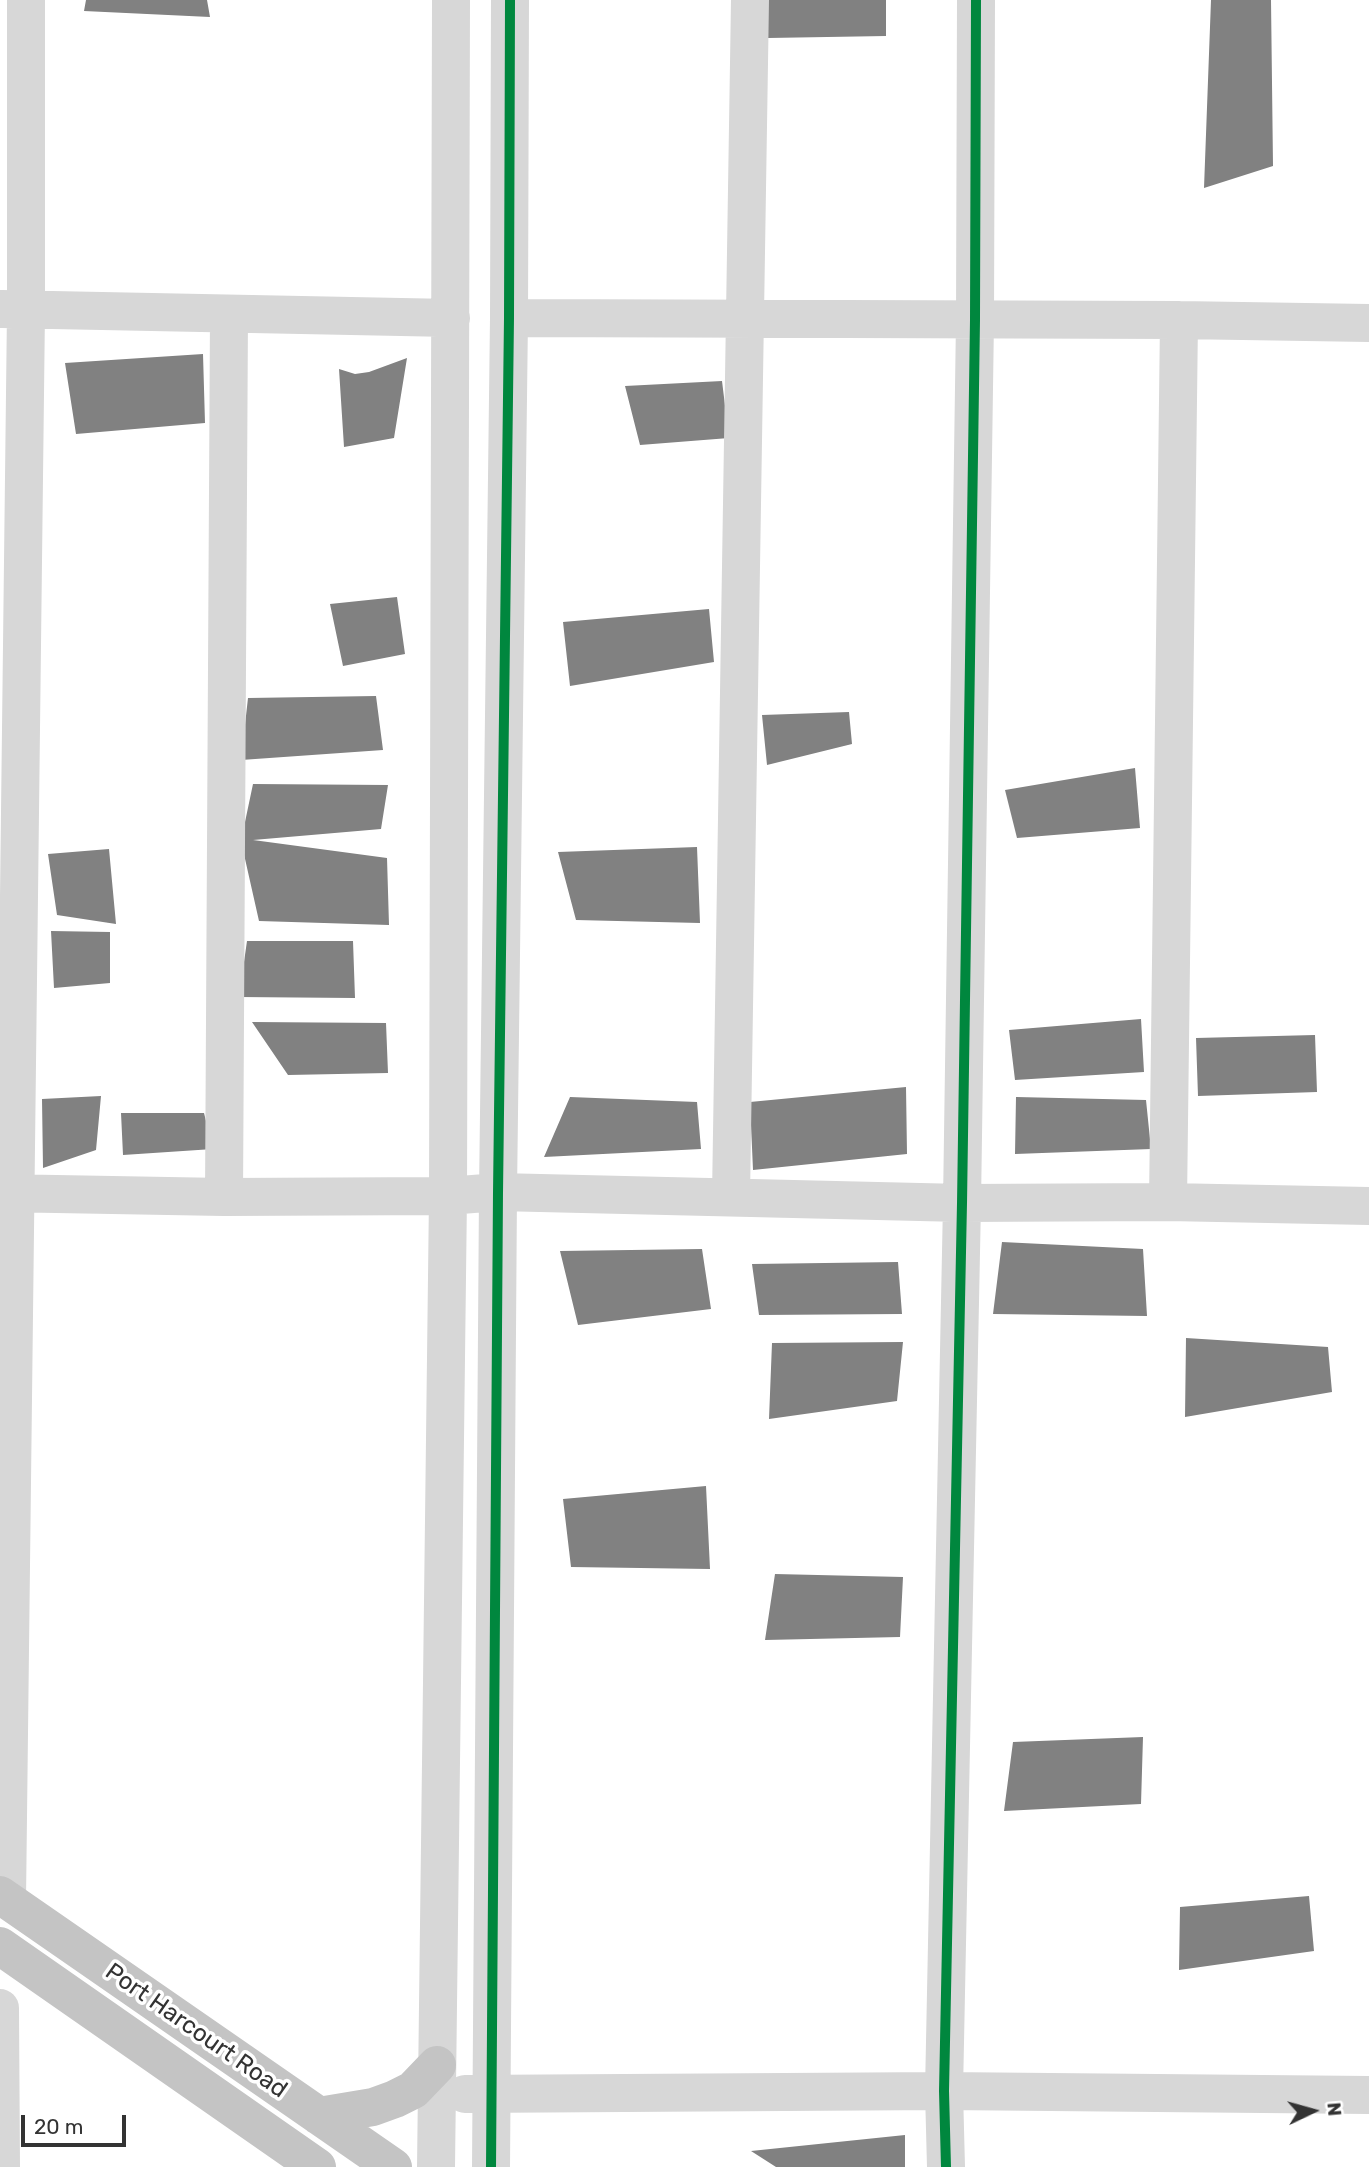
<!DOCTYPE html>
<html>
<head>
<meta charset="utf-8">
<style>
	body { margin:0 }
	#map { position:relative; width:1369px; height:2167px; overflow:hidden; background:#fff; font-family:Rubik,sans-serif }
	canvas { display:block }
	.north { position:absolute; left:1278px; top:2076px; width:70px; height:70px; -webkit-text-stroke:5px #fff; paint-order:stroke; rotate:85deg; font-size:19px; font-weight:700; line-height:28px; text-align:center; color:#333 }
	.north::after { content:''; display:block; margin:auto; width:24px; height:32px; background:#333; clip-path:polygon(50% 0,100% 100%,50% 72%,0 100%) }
	.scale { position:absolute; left:21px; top:2115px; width:105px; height:32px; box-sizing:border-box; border:4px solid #333; border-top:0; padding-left:9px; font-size:21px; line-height:24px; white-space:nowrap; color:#333; -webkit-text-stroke:5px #fff; paint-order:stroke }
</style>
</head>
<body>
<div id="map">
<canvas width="1369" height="2167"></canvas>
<div class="north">N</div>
<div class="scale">20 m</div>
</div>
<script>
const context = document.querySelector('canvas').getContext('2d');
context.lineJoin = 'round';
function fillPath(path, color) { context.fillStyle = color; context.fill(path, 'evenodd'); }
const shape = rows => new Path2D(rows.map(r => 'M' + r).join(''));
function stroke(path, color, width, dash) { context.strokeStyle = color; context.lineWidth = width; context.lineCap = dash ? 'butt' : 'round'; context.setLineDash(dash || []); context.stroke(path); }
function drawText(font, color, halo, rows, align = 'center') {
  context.font = font + ' Rubik,sans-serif'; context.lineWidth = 7; context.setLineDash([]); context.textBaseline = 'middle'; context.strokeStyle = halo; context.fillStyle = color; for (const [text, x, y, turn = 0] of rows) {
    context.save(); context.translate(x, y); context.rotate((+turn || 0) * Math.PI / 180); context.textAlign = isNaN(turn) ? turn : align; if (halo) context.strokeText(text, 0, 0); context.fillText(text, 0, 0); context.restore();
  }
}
fillPath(shape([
	[86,0,207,0,210,17,84,11],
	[766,0,886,0,886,36,768,38],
	[1211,0,1271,0,1273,166,1204,188],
	[203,354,205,423,76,434,65,363],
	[407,358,394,438,344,447,339,369,355,374,369,372],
	[722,381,729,438,640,445,625,386],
	[397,597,405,654,343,666,330,604],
	[709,609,714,662,570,686,563,622],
	[376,696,383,750,241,760,248,698],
	[849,712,852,744,767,765,762,715],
	[1135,768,1140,828,1017,838,1005,790],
	[253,784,388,785,381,829,253,840,387,858,389,925,259,921,241,841],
	[697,847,700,923,576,920,558,852],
	[109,849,116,924,57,915,48,854],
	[51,931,110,932,110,983,54,988],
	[247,941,353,941,355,998,239,997],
	[1141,1019,1144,1072,1015,1080,1009,1030],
	[252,1022,386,1023,388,1073,288,1075],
	[1315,1035,1317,1092,1198,1096,1196,1038],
	[906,1087,907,1154,753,1170,750,1102],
	[101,1096,96,1150,43,1168,42,1099],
	[570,1097,697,1102,701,1149,544,1157],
	[1016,1097,1146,1100,1151,1149,1015,1154],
	[121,1113,204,1113,213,1149,123,1155],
	[1002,1242,1143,1249,1147,1316,993,1314],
	[702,1249,711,1309,578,1325,560,1251],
	[898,1262,902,1314,759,1315,752,1264],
	[1186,1338,1328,1347,1332,1392,1185,1417],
	[903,1342,897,1401,769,1419,772,1343],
	[706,1486,710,1569,571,1567,563,1499],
	[775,1574,903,1577,900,1637,765,1640],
	[1143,1737,1141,1804,1004,1811,1013,1742],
	[1309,1896,1314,1951,1179,1970,1180,1907],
	[905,2135,905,2167,776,2167,751,2151]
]), '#818181');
stroke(shape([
	[2,309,451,318],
	[509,318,1179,320,1369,323],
	[0,1193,224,1197,448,1196,498,1192,962,1203,1168,1202,1369,1206],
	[731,1196,750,0],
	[224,1197,229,314],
	[1168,1202,1179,320],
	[7,1900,26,310,26,0],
	[0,2008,1,2167],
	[465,2094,944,2091,1369,2095],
	[436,2167,448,1196,451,0],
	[491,2167,498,1192,509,318,510,0],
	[946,2167,944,2091,962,1203,975,320,976,0]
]), '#d7d7d7', 38);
stroke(shape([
	[0,1895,393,2167],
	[0,1946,317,2167],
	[319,2116,373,2107,395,2099,413,2090,437,2065]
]), '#c4c4c4', 38);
stroke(shape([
	[491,2167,498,1192,509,318,510,0],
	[946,2167,944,2091,962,1203,975,320,976,0]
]), '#00873e', 10);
drawText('24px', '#333', '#fff', [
	["Port Harcourt Road",196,2031,35]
]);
</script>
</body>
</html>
